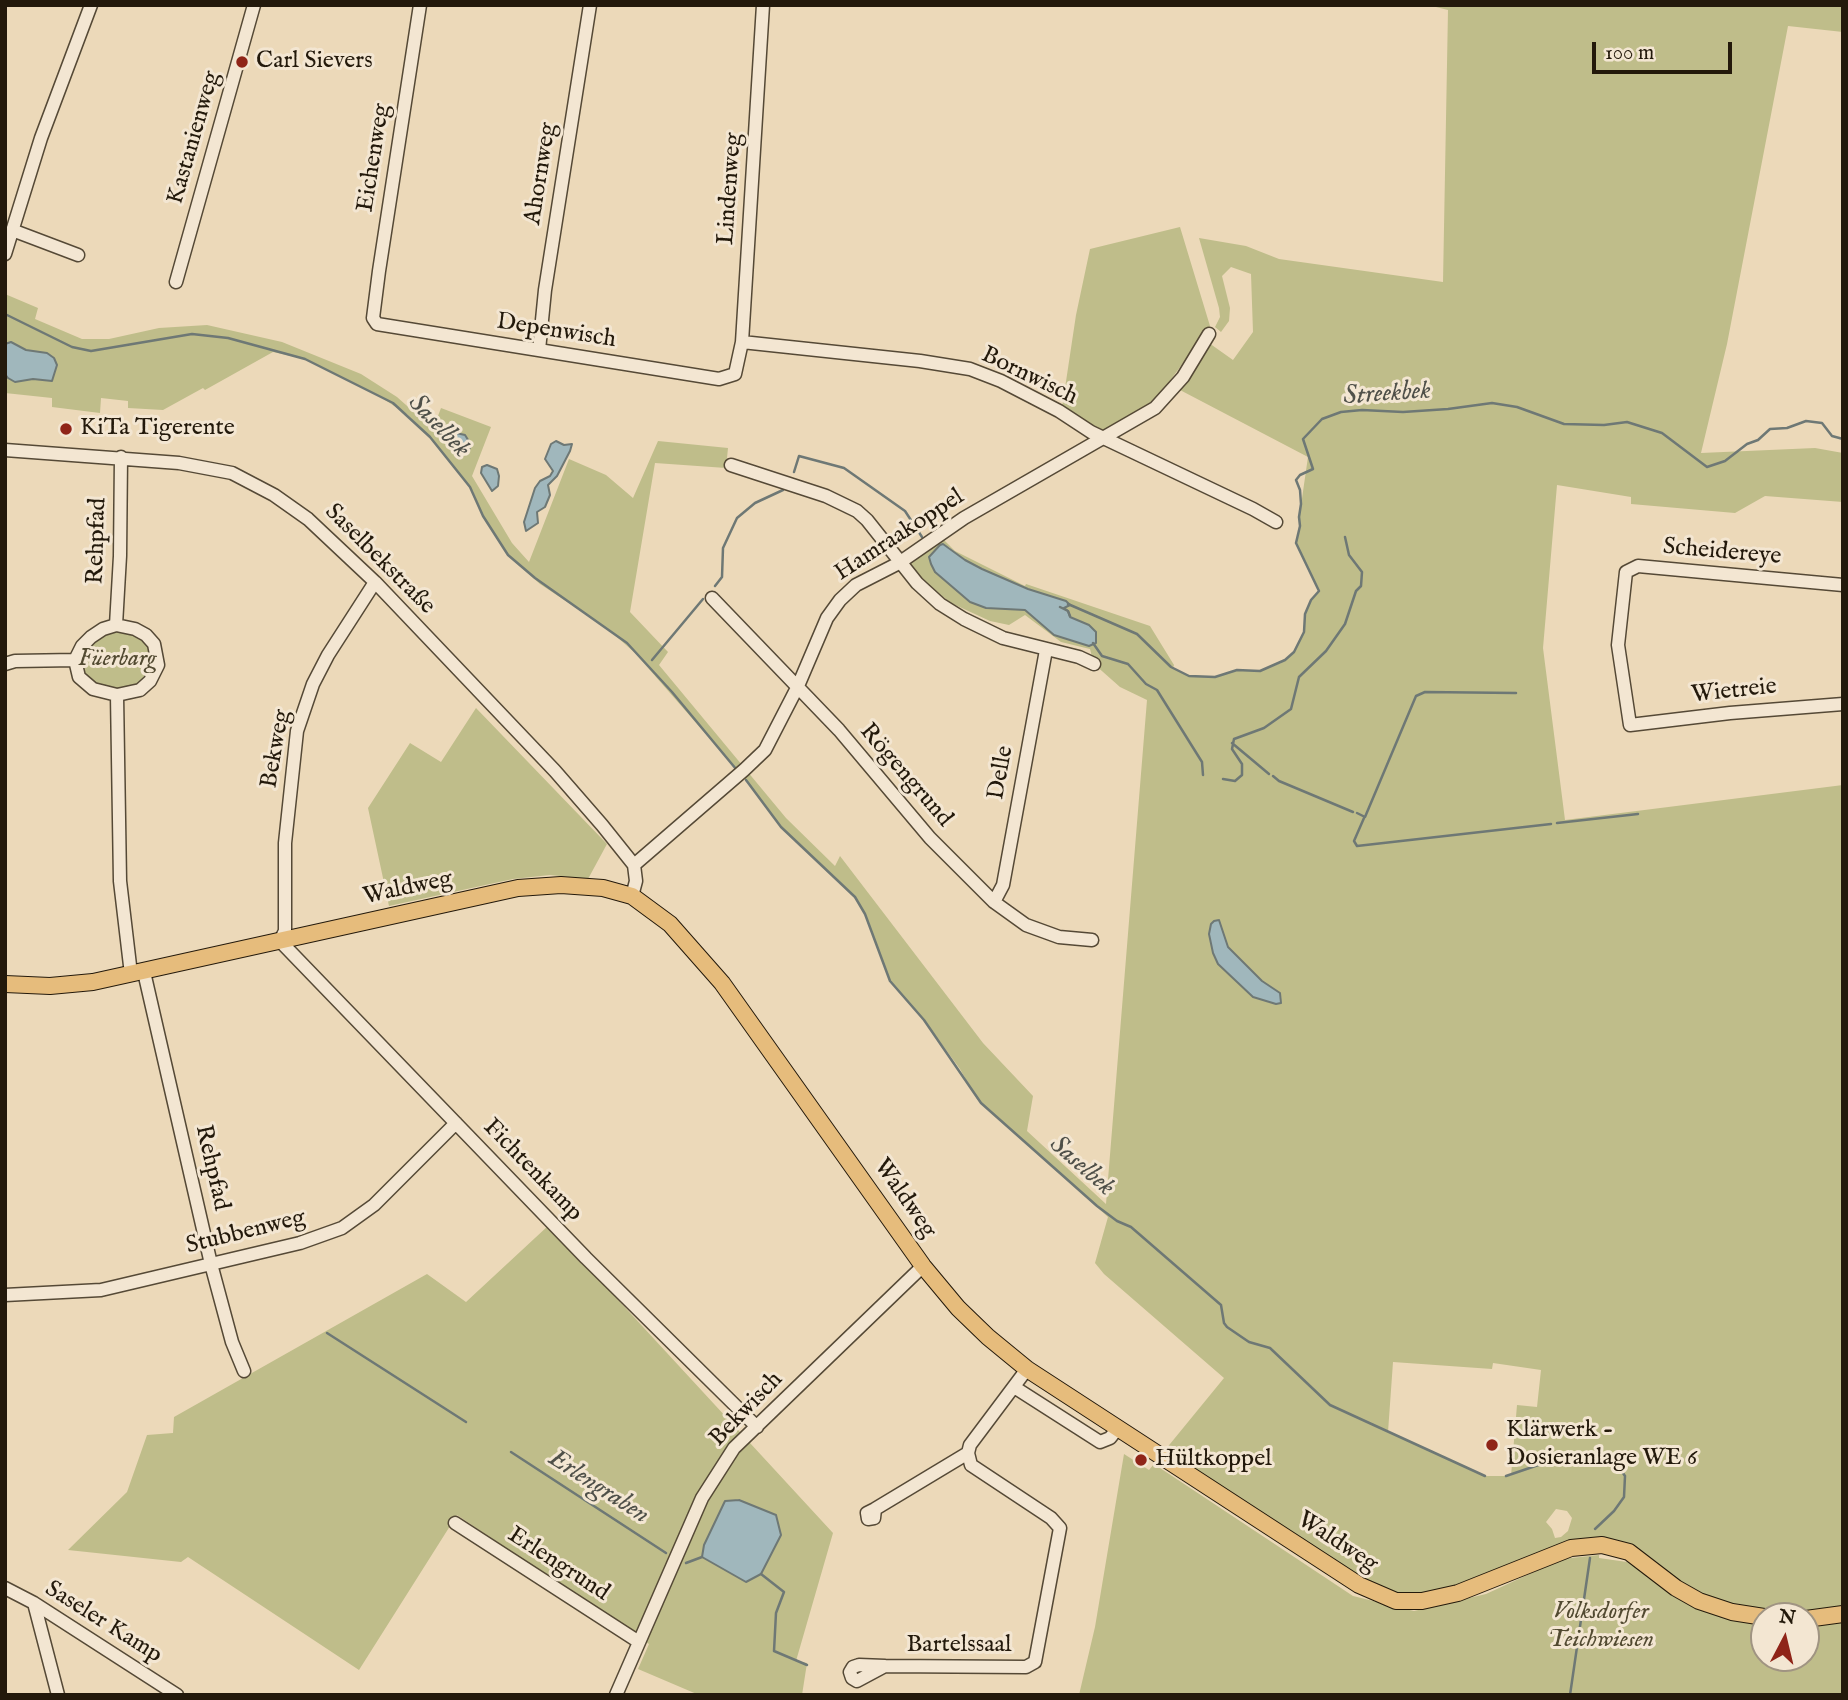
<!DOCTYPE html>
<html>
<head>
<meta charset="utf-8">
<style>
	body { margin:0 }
	#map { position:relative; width:1848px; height:1700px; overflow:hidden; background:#ecd9b9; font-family:"IM FELL English",serif }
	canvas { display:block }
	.frame { position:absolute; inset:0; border:7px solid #23190b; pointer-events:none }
	.north { position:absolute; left:1750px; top:1602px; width:70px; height:70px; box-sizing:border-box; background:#f3e6d2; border:2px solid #a09482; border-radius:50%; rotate:7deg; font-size:19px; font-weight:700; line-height:28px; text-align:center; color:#23190b }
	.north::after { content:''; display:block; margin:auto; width:24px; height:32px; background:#8f2418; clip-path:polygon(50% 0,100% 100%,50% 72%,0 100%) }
	.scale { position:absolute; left:1592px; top:42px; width:140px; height:32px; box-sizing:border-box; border:4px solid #23190b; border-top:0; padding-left:9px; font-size:21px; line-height:24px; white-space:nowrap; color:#23190b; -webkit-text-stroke:5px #f3e6d2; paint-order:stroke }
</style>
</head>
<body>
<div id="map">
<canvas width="1848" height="1700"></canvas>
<div class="frame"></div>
<div class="north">N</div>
<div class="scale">100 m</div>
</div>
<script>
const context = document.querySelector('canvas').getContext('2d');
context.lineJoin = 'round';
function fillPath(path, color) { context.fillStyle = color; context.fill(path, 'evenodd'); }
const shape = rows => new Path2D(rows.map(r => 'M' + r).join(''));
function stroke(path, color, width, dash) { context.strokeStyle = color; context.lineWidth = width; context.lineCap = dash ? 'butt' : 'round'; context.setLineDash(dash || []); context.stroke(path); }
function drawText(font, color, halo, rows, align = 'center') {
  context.font = font + ' "IM FELL English",serif'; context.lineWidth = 6; context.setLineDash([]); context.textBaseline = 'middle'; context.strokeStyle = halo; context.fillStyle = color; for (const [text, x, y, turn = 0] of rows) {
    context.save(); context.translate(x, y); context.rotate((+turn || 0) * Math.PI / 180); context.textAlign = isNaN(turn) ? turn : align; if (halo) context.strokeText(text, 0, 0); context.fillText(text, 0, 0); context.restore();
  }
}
fillPath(shape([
	[1428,5,1843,5,1843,32,1788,26,1727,344,1701,453,1815,448,1843,453,1843,502,1765,496,1735,513,1631,504,1631,497,1557,485,1543,648,1565,820,1843,785,1843,1614,1764,1616,1732,1612,1602,1545,1458,1593,1396,1601,1161,1455,1224,1378,1104,1274,1095,1263,1108,1217,977,1099,960,1069,924,1020,890,981,865,914,851,892,781,827,746,780,635,653,608,629,540,584,508,556,483,516,473,491,430,437,408,415,376,394,305,359,273,352,205,390,203,388,163,410,128,408,128,401,101,398,100,413,52,407,52,398,5,393,5,294,38,308,35,319,82,339,109,339,159,328,207,325,282,342,361,374,397,397,433,429,441,408,491,427,472,476,512,543,529,562,569,459,606,475,633,498,658,441,728,448,726,468,655,463,630,612,668,652,659,665,786,818,835,866,840,856,983,1043,1033,1096,1027,1131,1106,1204,1147,700,1120,687,1094,664,1090,649,1061,642,1025,615,1009,625,990,621,951,603,919,578,911,568,911,563,943,539,955,551,1025,586,1026,584,1150,626,1174,665,1173,668,1189,676,1215,677,1237,670,1260,671,1281,663,1294,652,1305,631,1304,618,1310,602,1319,591,1296,543,1300,526,1299,519,1308,457,1180,390,1209,343,1233,360,1253,332,1251,274,1231,267,1222,276,1230,308,1229,321,1221,332,1215,327,1220,317,1219,308,1199,238,1246,246,1279,259,1443,282,1448,10],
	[940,545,949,547,965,560,982,569,1028,589,1066,601,1063,608,1068,611,1070,617,1089,625,1089,646,1054,635,1025,610,986,608,970,602,935,572,931,564,929,557],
	[1393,1362,1492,1369,1493,1363,1541,1370,1537,1407,1517,1405,1511,1476,1485,1476,1388,1432],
	[1556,1509,1567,1511,1572,1518,1568,1531,1561,1537,1555,1538,1552,1529,1546,1522],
	[1180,227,1210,326,1153,404,1103,431,1062,408,1076,315,1090,249],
	[116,630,134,632,149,646,152,668,138,686,117,691,96,685,84,674,81,664,85,651,101,635],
	[476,708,607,844,588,879,550,875,513,879,389,906,368,808,410,743,441,762],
	[549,1225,833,1533,796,1661,807,1663,802,1695,699,1695,638,1669,649,1644,457,1515,359,1670,188,1557,181,1562,68,1550,127,1492,147,1435,173,1433,174,1417,427,1274,466,1302],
	[1124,1454,1149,1470,1154,1464,1353,1596,1414,1611,1486,1594,1562,1559,1599,1555,1599,1558,1627,1562,1684,1598,1764,1624,1764,1658,1806,1658,1806,1626,1843,1621,1843,1695,1079,1695,1095,1627]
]), '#bfbd8a');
const water = shape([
	[11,342,26,350,47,353,54,358,57,365,52,381,33,379,15,382,8,378,5,374,5,344,11,342],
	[456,433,465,435,470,443,470,448,461,453,450,447,449,438,456,433],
	[556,441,564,445,572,444,570,451,557,476,548,485,550,495,545,507,537,512,538,523,526,531,524,522,535,488,540,481,550,476,553,471,545,459,551,444,556,441],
	[487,465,497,469,499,476,498,486,492,491,481,473,482,467,487,465],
	[943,544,965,560,982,569,1028,589,1066,601,1070,605,1064,608,1068,611,1070,617,1089,625,1096,632,1096,643,1089,646,1054,635,1025,610,986,608,970,602,935,572,931,564,929,557,940,545,943,544],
	[1219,920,1228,947,1262,981,1280,993,1281,1003,1276,1004,1253,997,1218,964,1213,953,1209,934,1211,924,1214,921,1219,920],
	[739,1500,776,1515,781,1535,761,1574,746,1582,702,1557,704,1545,725,1501,739,1500]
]);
fillPath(water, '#a0b7bc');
stroke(water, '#6e7875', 2);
stroke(shape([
	[5,314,72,347,91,351,192,334,228,338,305,359,393,403,430,437,470,487,483,516,508,555,535,578,627,643,672,692,736,769],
	[794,472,799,456,844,468,905,511,922,537],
	[715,586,722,577,723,548,737,518,755,503,783,490],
	[1068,604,1137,634,1171,667,1189,676,1215,677,1237,670,1260,671,1285,660,1294,652,1304,632,1305,614,1311,600,1319,591,1296,543,1300,526,1299,517,1301,504,1300,490,1296,480,1300,475,1313,469,1303,439,1322,419,1341,412,1362,410,1403,412,1448,409,1492,403,1517,407,1564,424,1604,425,1627,422,1662,433,1707,467,1725,461,1747,444,1758,440,1770,429,1787,428,1806,421,1822,423,1832,436,1843,439],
	[1060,607,1068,611,1070,616],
	[1093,643,1102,656,1128,664,1146,684,1157,690,1202,762,1203,775],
	[652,660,703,599],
	[1232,743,1269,774],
	[1273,776,1279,781,1353,812],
	[1223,779,1235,781,1242,775,1242,764,1232,749,1234,739,1264,728,1291,709,1299,677,1326,651,1345,624,1356,591,1361,586,1362,572,1349,555,1345,537],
	[746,780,781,827,855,897,865,914,890,981,924,1020,981,1103,1097,1206,1117,1221,1131,1227,1221,1305,1224,1323,1227,1327,1249,1342,1270,1348,1330,1405,1485,1476],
	[1357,813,1365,817,1416,696,1425,692,1516,693],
	[1364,818,1354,841,1357,846,1551,824],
	[1557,823,1638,814],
	[327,1333,466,1422],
	[511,1452,666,1553],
	[1569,1455,1606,1459,1618,1466,1625,1476,1624,1497,1614,1511,1595,1529],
	[1506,1476,1559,1458],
	[686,1563,702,1557],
	[761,1574,784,1592,776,1613,774,1651,807,1665],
	[1570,1695,1590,1558]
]), '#6e7875', 2.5);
const minor = shape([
	[420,5,379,271,373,318,377,324,719,379,735,374,742,342,763,5],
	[12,230,78,255],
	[5,254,41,138,91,5],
	[176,282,254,5],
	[742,342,920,361,970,369,1001,381,1059,411,1091,432,1253,509,1276,522],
	[539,350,545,290,590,5],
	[5,450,179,463,232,473,274,495,308,519,375,582,555,771,602,825,634,865,636,881,632,896],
	[731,465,826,496,857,511,867,520,917,583,940,604,964,619,1003,638,1079,657,1094,664],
	[375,582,328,655,313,684,297,731,285,843,285,931,280,941,586,1258,757,1427],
	[1843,585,1638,566,1626,572,1618,645,1630,725,1730,713,1843,704],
	[712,598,839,730,930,838,994,902,1026,925,1059,937,1092,940],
	[116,625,135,629,146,635,154,644,158,665,150,681,140,690,117,695,93,689,79,677,75,660,82,646,91,637,103,629,116,625],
	[116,625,120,556,121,457],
	[5,664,15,661,75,660],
	[117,695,120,881,131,974],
	[634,865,744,770,765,750,798,686,827,618,840,600,856,585,899,563,964,518,1155,408,1183,377,1209,334],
	[994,902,1003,885,1046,650],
	[144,972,211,1264,232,1342,244,1371],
	[5,1295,101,1290,300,1243,342,1228,374,1205,456,1123],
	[1014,1387,1100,1442,1110,1438,1118,1428],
	[875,1509,968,1453],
	[875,1509,874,1518,868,1519,867,1513,875,1509],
	[455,1523,639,1642],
	[5,1588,34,1603,177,1695],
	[34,1603,58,1695],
	[859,1665,885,1666,857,1681,852,1678,850,1672,853,1667,859,1665],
	[885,1666,1026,1667,1035,1662,1060,1528,1051,1518,971,1465,968,1453,970,1445,1027,1369],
	[616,1695,702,1498,734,1448,923,1266]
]);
const major = shape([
	[5,984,50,986,93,982,518,888,561,885,603,888,632,896,670,924,722,983,923,1266,958,1308,988,1337,1027,1369,1359,1585,1396,1601,1422,1601,1458,1593,1571,1548,1602,1545,1629,1552,1676,1588,1699,1601,1732,1612,1764,1617],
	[1806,1619,1843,1614]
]);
stroke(minor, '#554936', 15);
stroke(major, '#23190b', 18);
stroke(minor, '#f3e6d2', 12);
stroke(major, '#e6bc7c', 16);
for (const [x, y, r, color] of [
	[242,62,7,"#8f2418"],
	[66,429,7,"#8f2418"],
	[1492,1445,7,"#8f2418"],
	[1141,1460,7,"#8f2418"]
]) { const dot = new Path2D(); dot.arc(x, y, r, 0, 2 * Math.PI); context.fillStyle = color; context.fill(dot); stroke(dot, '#f3e6d2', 2.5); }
drawText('24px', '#23190b', '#f3e6d2', [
	["Carl Sievers",256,62],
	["KiTa Tigerente",80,429],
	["Klärwerk -",1506,1431],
	["Dosieranlage WE 6",1506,1459],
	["Hültkoppel",1155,1460]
], 'left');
drawText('24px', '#23190b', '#f3e6d2', [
	["Kastanienweg",195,138,-74],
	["Eichenweg",375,158,-81],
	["Ahornweg",542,174,-81],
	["Lindenweg",731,189,-86],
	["Depenwisch",556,332,9],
	["Bornwisch",1029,377,26],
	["Hamraakoppel",900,536,-33],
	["Rehpfad",98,541,-88],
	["Scheidereye",1722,553,5],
	["Saselbekstraße",379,560,45],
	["Wietreie",1734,692,-6],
	["Bekweg",277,749,-80],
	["Delle",1002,773,-80],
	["Rögengrund",905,776,49],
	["Waldweg",408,889,-12],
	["Rehpfad",211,1168,77],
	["Fichtenkamp",532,1171,46],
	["Waldweg",904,1199,55],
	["Stubbenweg",246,1233,-14],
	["Bekwisch",747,1410,-46],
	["Waldweg",1337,1543,33],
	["Erlengrund",558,1565,33],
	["Saseler Kamp",103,1623,32],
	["Bartelssaal",959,1646]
]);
drawText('italic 24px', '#524a31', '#f3e6d2', [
	["Füerbarg",117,660],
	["Volksdorfer",1601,1613],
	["Teichwiesen",1601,1641]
]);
drawText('italic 26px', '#4f5049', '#f3e6d2', [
	["Streekbek",1387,395,-4],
	["Saselbek",438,427,46],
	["Saselbek",1081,1167,41],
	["Erlengraben",598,1488,33]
]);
</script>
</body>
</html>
